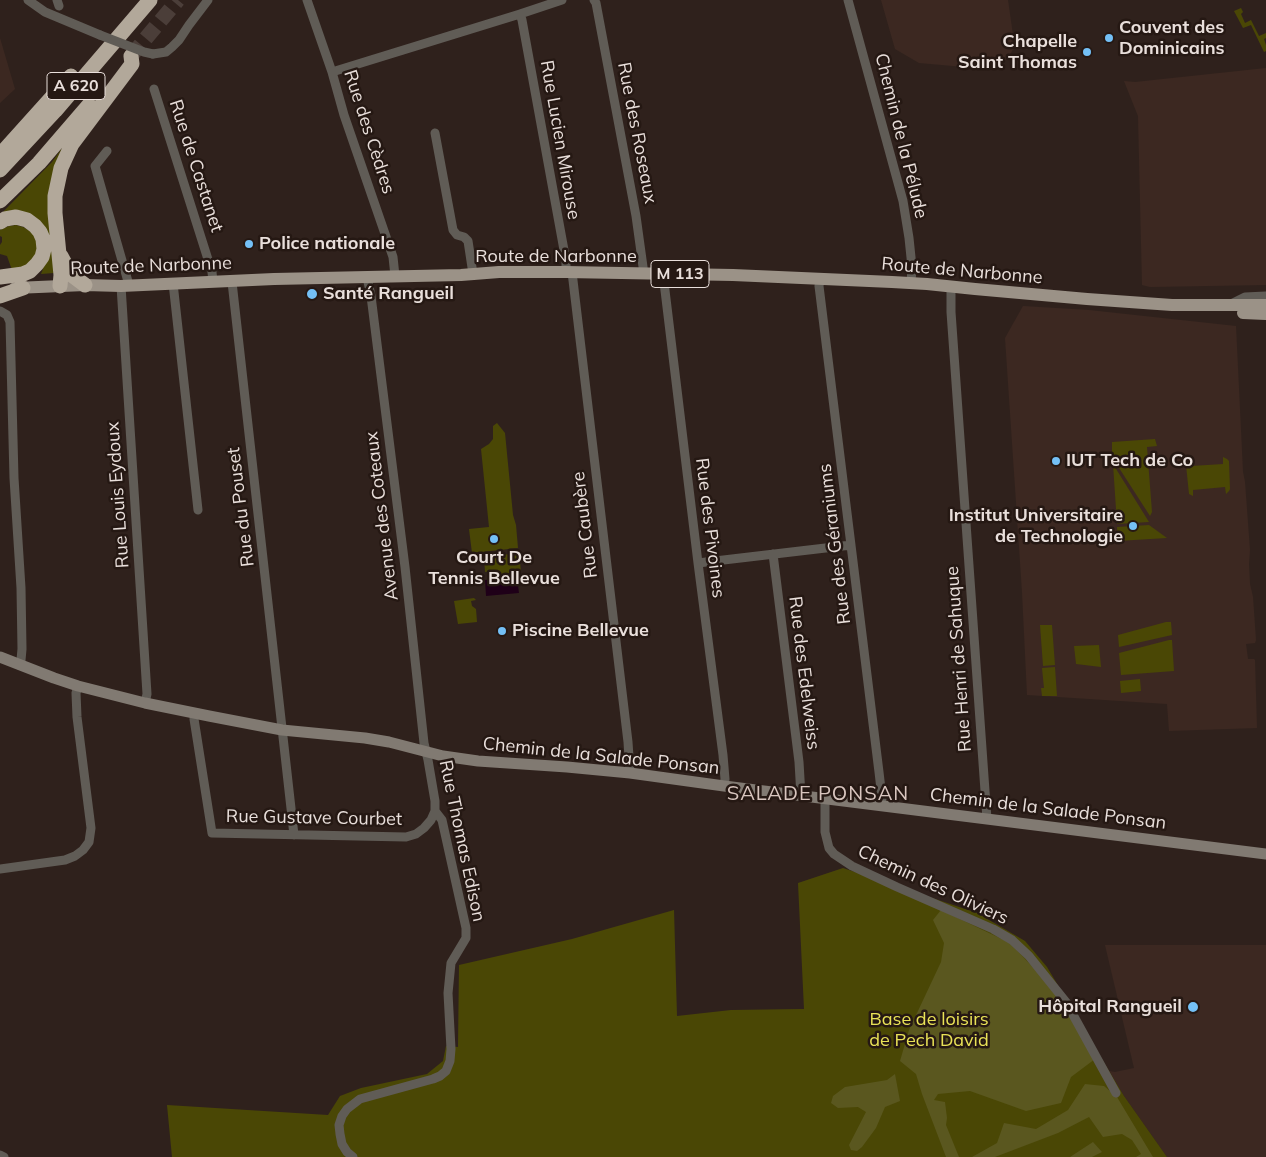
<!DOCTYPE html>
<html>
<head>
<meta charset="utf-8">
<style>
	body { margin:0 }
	canvas { display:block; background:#2f211c }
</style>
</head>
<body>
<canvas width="1266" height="1157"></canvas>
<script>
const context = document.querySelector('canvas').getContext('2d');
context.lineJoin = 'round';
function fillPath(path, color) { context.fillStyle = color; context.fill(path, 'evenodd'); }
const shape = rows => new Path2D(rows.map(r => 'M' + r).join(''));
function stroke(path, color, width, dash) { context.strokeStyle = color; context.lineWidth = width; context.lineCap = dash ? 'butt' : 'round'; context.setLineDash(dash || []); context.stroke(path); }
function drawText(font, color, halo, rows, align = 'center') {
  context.font = font + ' Mulish,sans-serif'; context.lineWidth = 5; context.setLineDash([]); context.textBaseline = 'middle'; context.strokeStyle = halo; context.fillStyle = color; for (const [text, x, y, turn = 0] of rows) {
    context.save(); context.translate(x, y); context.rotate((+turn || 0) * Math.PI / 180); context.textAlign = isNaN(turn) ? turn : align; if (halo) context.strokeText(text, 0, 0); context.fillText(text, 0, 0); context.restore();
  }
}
fillPath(shape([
	[881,0,1008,0,1014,42,1013,49,1010,55,1005,61,999,65,987,69,919,63,895,49],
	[0,38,15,89,0,103],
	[1266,68,1266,285,1150,287,1142,285,1138,116,1124,81,1135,82],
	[1023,306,1089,310,1236,326,1243,472,1245,482,1250,550,1249,564,1250,584,1253,597,1256,640,1255,643,1246,644,1248,659,1254,659,1255,660,1257,728,1169,731,1167,704,1027,695,1022,592,1005,338],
	[1105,945,1266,945,1266,1157,1167,1157,1124,1096,1109,1071,1115,1072,1134,1068]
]), '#3c2821');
fillPath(shape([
	[1241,8,1243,12,1241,14,1245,23,1251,20,1259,36,1266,33,1266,38,1264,39,1266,45,1266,51,1264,52,1251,25,1243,28,1234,11],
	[65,144,54,273,41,274,43,269,46,237,0,215,52,162],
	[16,225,23,227,30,231,35,236,37,244,37,253,28,266,12,270,7,256,0,254,0,245,2,242,2,237,0,236,0,230,9,226],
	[497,423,505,433,513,515,516,525,518,548,472,553,469,529,489,527,481,449,489,444,493,439,493,426],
	[1155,439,1157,446,1147,447,1152,512,1150,516,1112,457,1112,442],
	[1223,457,1227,459,1229,461,1230,489,1229,491,1226,494,1225,487,1193,490,1193,496,1189,494,1186,465,1189,460,1191,459,1191,466,1223,464],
	[1113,464,1149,522,1117,524],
	[1149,525,1167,538,1118,541,1117,527],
	[519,553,521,572,493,575,492,571,485,572,484,557],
	[474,598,476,600,471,601,472,606,476,609,477,622,458,624,454,601],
	[1166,622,1171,622,1172,635,1119,647,1118,635],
	[1040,625,1052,625,1055,665,1043,666],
	[1169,640,1172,640,1174,671,1121,675,1119,653],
	[1099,645,1101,667,1076,664,1074,646],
	[1055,667,1057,696,1042,696,1041,688,1044,688,1042,668],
	[1140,679,1141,691,1121,693,1120,681],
	[843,868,977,913,1025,941,1047,967,1124,1096,1167,1157,172,1157,167,1105,328,1115,340,1096,361,1088,427,1074,443,1061,446,1046,458,1047,459,965,572,939,674,910,677,1016,731,1010,804,1009,798,883]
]), '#4a4705');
fillPath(shape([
	[941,910,1010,943,1055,991,1095,1059,1071,1077,1061,1103,1026,1111,970,1091,938,1094,934,1100,945,1102,947,1118,946,1125,959,1157,946,1157,922,1094,916,1074,900,1061,909,1030,941,962,944,943,933,920],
	[895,1074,900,1101,885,1107,876,1128,862,1147,857,1151,851,1150,849,1145,866,1112,858,1107,838,1108,831,1103,833,1096,845,1087,887,1080],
	[1085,1084,1104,1086,1117,1097,1153,1157,1136,1157,1141,1154,1132,1140,1122,1134,1103,1137,1089,1117,1058,1133,995,1157,972,1157,997,1143,1004,1123,1036,1129,1068,1110],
	[1093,1142,1102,1152,1092,1157,1070,1157]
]), '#5a571f');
fillPath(shape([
	[517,577,519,593,486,596,485,580]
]), '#1f0018');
stroke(shape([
	[131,56,178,0]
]), '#4b3e39', 15, [15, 8]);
stroke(shape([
	[28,0,45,12,100,35],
	[57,0,59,6],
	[307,0,332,72,344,115,393,257,395,276],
	[594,0,596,3,636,216,644,274],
	[848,0,903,201,909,238,912,267,911,283],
	[520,14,522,20,566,261,566,272],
	[153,54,166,52,172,47,179,40,189,25,208,0],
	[332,72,520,14,562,0],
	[154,89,212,272,213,282],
	[435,133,453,230,457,235,464,237,468,241,473,274],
	[107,151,95,166,129,285],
	[572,272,628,742,630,773],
	[663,274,698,563,723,755,725,779,724,786],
	[820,279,819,286,879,772,882,798,881,806],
	[232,282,294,835],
	[173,283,198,510],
	[121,286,147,694,145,703],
	[951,286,951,312,987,819],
	[1233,303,1245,297,1266,296],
	[0,311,7,315,10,322,14,478,21,588,22,649,21,660,19,665],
	[773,554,799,762,801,796],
	[698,563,851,545],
	[195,713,194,719,212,833,406,837,416,834,424,828,431,820,435,811],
	[825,799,825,832,829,848,834,854,852,866,897,887,993,929,1012,940,1029,956,1066,1002,1116,1093],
	[0,869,65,860,75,856,83,850,89,842,91,828,77,717,76,693,78,686],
	[0,1155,4,1157],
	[353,1157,347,1152,342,1144,340,1134,339,1125,342,1116,347,1109,360,1099,433,1079,440,1076,446,1071,450,1061,451,1049,448,993,451,963,466,938,466,928,442,820,435,811,435,801,428,760,424,743,405,567,371,296,367,277]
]), '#605c56', 9);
stroke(shape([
	[0,657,54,678,78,686,145,703,209,716,282,730,365,738,389,742,443,756,478,761,567,767,630,773,724,786,1266,854]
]), '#817a72', 11);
stroke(shape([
	[15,288,85,285,121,286,274,279,461,275,499,272,566,272,733,275,892,282,927,284,975,289,1087,299,1172,305,1266,305],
	[1243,313,1266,314]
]), '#9b9287', 12);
stroke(shape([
	[0,155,71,76],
	[0,170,55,111,150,0],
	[0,201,39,163,89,105],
	[0,222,5,219,16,217,27,220,35,226,40,232,43,239,44,249,42,257,37,264,30,271,23,274,0,277],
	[61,256,68,269,73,276,85,285],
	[60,286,61,275,55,213,55,196,61,168,72,144,132,64,131,56],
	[0,296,23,288]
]), '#b2a89a', 15);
stroke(shape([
	[100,35,144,52,153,54]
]), '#605c56', 9);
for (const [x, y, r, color] of [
	[1109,38,5,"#74c0f6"],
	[1087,52,5,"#74c0f6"],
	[249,244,5,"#74c0f6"],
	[312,294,6,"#74c0f6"],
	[1056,461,5,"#74c0f6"],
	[1133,526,5,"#74c0f6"],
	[494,539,5,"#74c0f6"],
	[502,631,5,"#74c0f6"],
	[1193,1007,6,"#74c0f6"]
]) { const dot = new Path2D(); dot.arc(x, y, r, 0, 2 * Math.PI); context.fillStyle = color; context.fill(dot); stroke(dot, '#251813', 2); }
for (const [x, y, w] of [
	[76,86,58],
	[680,274,58]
]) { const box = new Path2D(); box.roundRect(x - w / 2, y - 13.5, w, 27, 4); context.fillStyle = '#251813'; context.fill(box); stroke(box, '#e9dfdb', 1); }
drawText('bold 16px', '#e9dfdb', null, [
	["A 620",76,86],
	["M 113",680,274]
]);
drawText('bold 18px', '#e9dfdb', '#251813', [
	["Couvent des",1119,28],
	["Dominicains",1119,49],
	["Chapelle",1077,42,"right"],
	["Saint Thomas",1077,63,"right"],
	["Police nationale",259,244],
	["Santé Rangueil",323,294],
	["IUT Tech de Co",1066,461],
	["Institut Universitaire",1123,516,"right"],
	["de Technologie",1123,537,"right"],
	["Court De",494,558,"center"],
	["Tennis Bellevue",494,579,"center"],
	["Piscine Bellevue",512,631],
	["Hôpital Rangueil",1182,1007,"right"]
], 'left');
drawText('18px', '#e9dfdb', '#251813', [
	["Rue des Cèdres",369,132,72],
	["Rue des Roseaux",637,133,79],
	["Chemin de la Pélude",901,136,76],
	["Rue Lucien Mirouse",560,140,80],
	["Rue de Castanet",196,166,72],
	["Route de Narbonne",556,257],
	["Route de Narbonne",151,266,-2],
	["Route de Narbonne",962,271,5],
	["Rue Louis Eydoux",118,495,-94],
	["Rue du Pouset",241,507,-97],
	["Avenue des Coteaux",382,516,-97],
	["Rue Caubère",585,525,-97],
	["Rue des Pivoines",710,528,83],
	["Rue des Géraniums",835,544,-97],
	["Rue Henri de Sahuque",959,659,-94],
	["Rue des Edelweiss",804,673,83],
	["Chemin de la Salade Ponsan",601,756,6],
	["Chemin de la Salade Ponsan",1048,809,7],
	["Rue Gustave Courbet",314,818,1],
	["Rue Thomas Edison",462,841,78],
	["Chemin des Oliviers",933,885,25]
]);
drawText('18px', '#e9e257', '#251813', [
	["Base de loisirs",929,1020],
	["de Pech David",929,1041]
]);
context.letterSpacing = '1px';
drawText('20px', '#d9c6bf', '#251813', [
	["SALADE PONSAN",818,794]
]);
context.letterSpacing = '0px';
</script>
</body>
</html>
